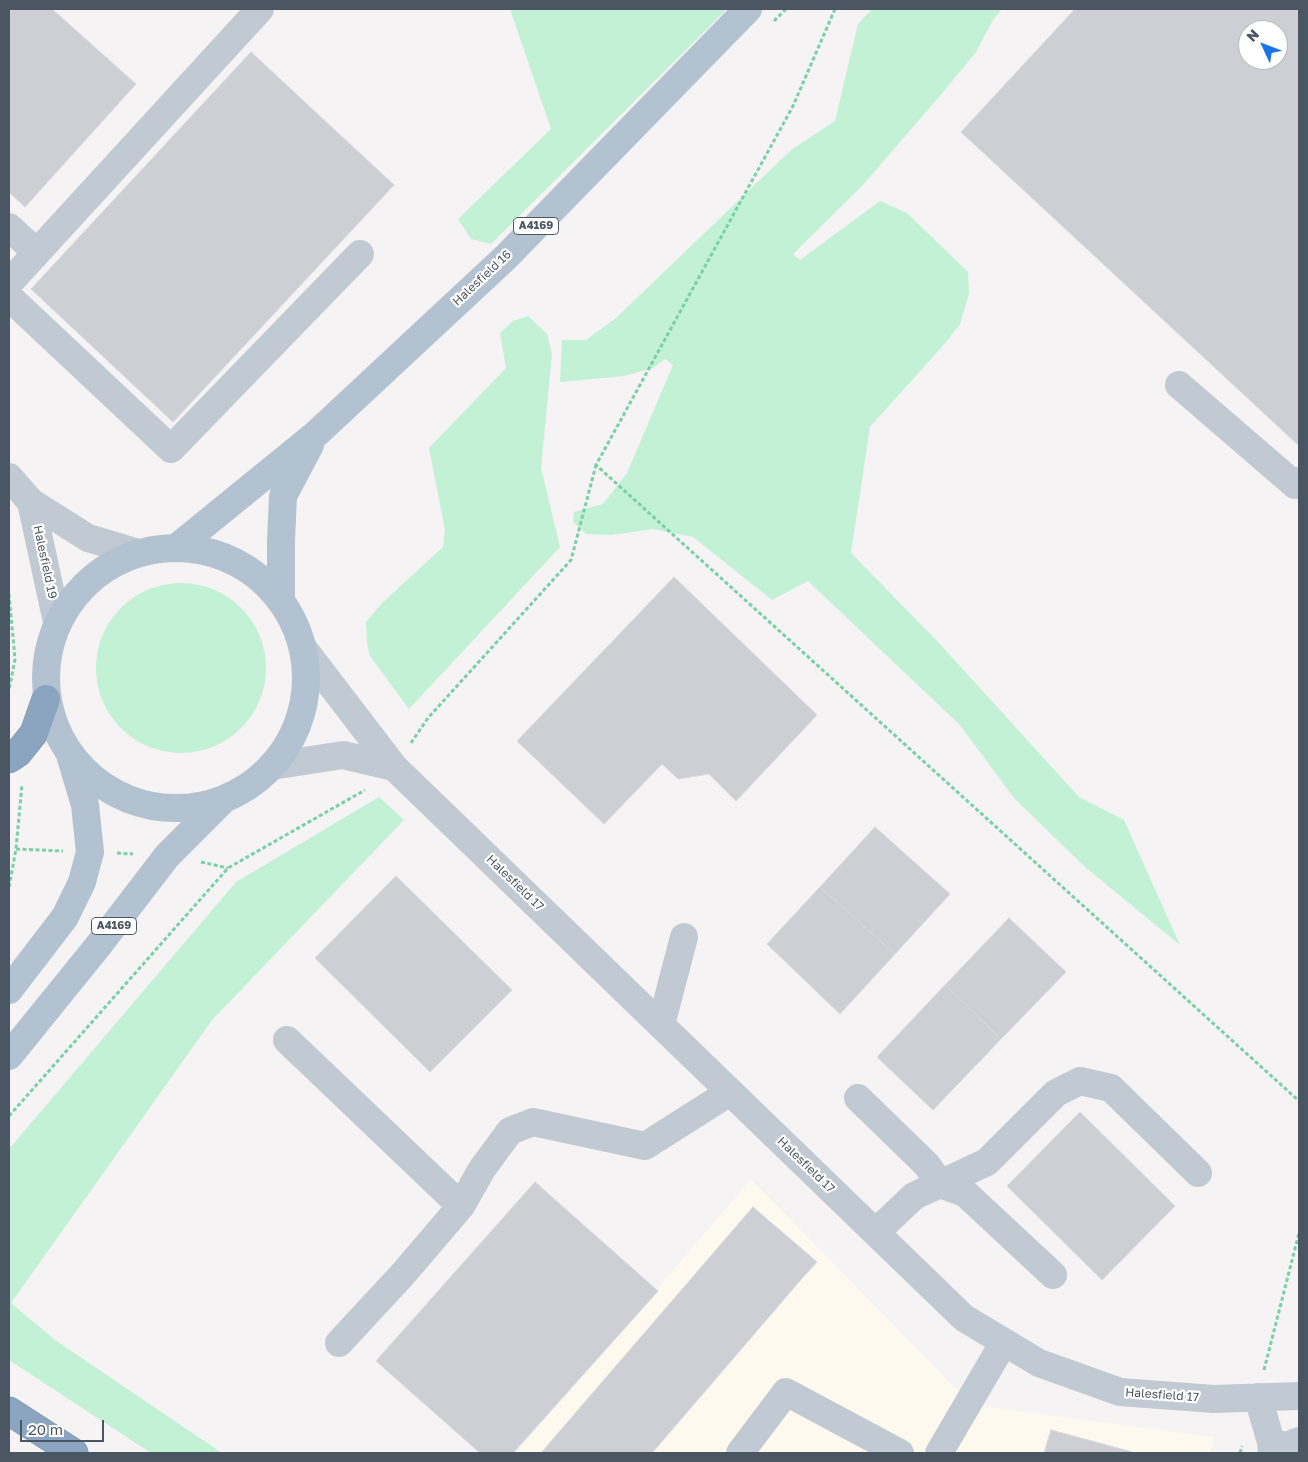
<!DOCTYPE html>
<html>
<head>
<meta charset="utf-8">
<style>
	body { margin:0 }
	#map { position:relative; width:1308px; height:1462px; overflow:hidden; background:#f5f3f3; font-family:"Golos Text",sans-serif }
	canvas { display:block }
	.frame { position:absolute; inset:0; border:10px solid #4a5661; pointer-events:none }
	.north { position:absolute; left:1238px; top:20px; width:50px; height:50px; box-sizing:border-box; background:#fff; border:1px solid #b7bbc0; border-radius:50%; rotate:313deg; font-size:14px; font-weight:700; line-height:20px; text-align:center; color:#4a5661 }
	.north::after { content:''; display:block; margin:auto; width:18px; height:22px; background:#1a73e8; clip-path:polygon(50% 0,100% 100%,50% 72%,0 100%) }
	.scale { position:absolute; left:20px; top:1420px; width:84px; height:22px; box-sizing:border-box; border:2px solid #4a5661; border-top:0; padding-left:6px; font-size:15px; line-height:18px; white-space:nowrap; color:#4a5661; -webkit-text-stroke:4px #fff; paint-order:stroke }
</style>
</head>
<body>
<div id="map">
<canvas width="1308" height="1462"></canvas>
<div class="frame"></div>
<div class="north">N</div>
<div class="scale">20 m</div>
</div>
<script>
const context = document.querySelector('canvas').getContext('2d');
context.lineJoin = 'round';
function fillPath(path, color) { context.fillStyle = color; context.fill(path, 'evenodd'); }
const shape = rows => new Path2D(rows.map(r => 'M' + r).join(''));
function stroke(path, color, width, dash) { context.strokeStyle = color; context.lineWidth = width; context.lineCap = dash ? 'butt' : 'round'; context.setLineDash(dash || []); context.stroke(path); }
function drawText(font, color, halo, rows, align = 'center') {
  context.font = font + ' "Golos Text",sans-serif'; context.lineWidth = 4.5; context.setLineDash([]); context.textBaseline = 'middle'; context.strokeStyle = halo; context.fillStyle = color; for (const [text, x, y, turn = 0] of rows) {
    context.save(); context.translate(x, y); context.rotate((+turn || 0) * Math.PI / 180); context.textAlign = isNaN(turn) ? turn : align; if (halo) context.strokeText(text, 0, 0); context.fillText(text, 0, 0); context.restore();
  }
}
fillPath(shape([
	[751,1179,969,1402,997,1408,1215,1437,1210,1453,516,1453]
]), '#fdf9ef');
fillPath(shape([
	[510,9,727,9,491,244,471,239,458,219,551,129],
	[872,9,1002,9,993,20,976,52,944,91,863,185,793,254,800,260,880,201,907,213,968,272,969,294,960,324,947,341,870,427,851,553,939,643,1079,797,1124,820,1180,945,1085,867,1014,798,960,725,808,581,772,600,693,537,653,529,612,535,586,534,573,522,574,512,603,504,627,473,673,365,665,359,653,368,624,376,560,382,562,340,586,340,616,318,791,150,835,121,858,24],
	[528,316,547,334,552,354,541,468,560,547,409,709,370,656,367,643,366,622,381,604,443,547,445,530,429,448,506,368,500,333,513,321],
	'96 668a85 85 0 1 1 170 0a85 85 0 1 1-170 0Z',
	[379,797,404,820,212,1020,11,1303,55,1340,222,1453,151,1453,9,1360,9,1149,236,882]
]), '#c3f1d5');
const building = shape([
	[9,9,52,9,136,84,25,207,9,192,9,9],
	[1075,9,1299,9,1299,443,1297,444,961,132,1075,9],
	[1248,30,1278,30,1278,60,1248,60,1248,30],
	[251,52,394,185,173,422,31,289,251,52],
	[674,577,817,715,736,801,709,774,678,779,662,764,604,824,517,741,674,577],
	[875,827,950,894,895,954,820,887,875,827],
	[396,876,512,990,430,1072,315,958,396,876],
	[820,887,895,954,840,1014,767,944,820,887],
	[1009,918,1066,972,1001,1039,945,985,1009,918],
	[945,985,1001,1039,933,1110,877,1057,945,985],
	[1080,1112,1175,1206,1102,1280,1007,1186,1080,1112],
	[535,1182,658,1291,513,1453,480,1453,376,1361,535,1182],
	[753,1207,817,1262,804,1276,652,1453,541,1453,753,1207],
	[1051,1430,1136,1453,1044,1453,1051,1430]
]);
fillPath(building, '#cdcfd5');
stroke(building, '#d7d9de', 1);
const highway = shape([
	[9,759,18,753,34,733,46,699],
	[9,1411,74,1453]
]);
stroke(highway, '#7690ad', 29);
stroke(shape([
	[835,9,793,106,596,465,1299,1101],
	[774,21,786,9],
	[9,594,15,659,9,690],
	[411,743,428,718,571,560,596,465],
	[16,849,63,851],
	[117,853,133,854],
	[201,862,228,868],
	[9,887,16,849,22,784],
	[9,1116,228,868,365,790],
	[1264,1370,1299,1233],
	[1240,1453,1242,1446]
]), '#7ad0a6', 3, [4, 2.5]);
stroke(shape([
	[9,227,36,252],
	[9,283,260,9],
	[9,297,171,449,360,254],
	[1179,385,1295,485,1299,481],
	[9,477,31,502,88,538,138,553],
	[31,502,57,622],
	[303,648,394,767,964,1318,1039,1363,1120,1392,1214,1399,1299,1396],
	[272,766,343,755,394,767],
	[661,1025,684,937],
	[287,1040,461,1206],
	[858,1098,927,1165,940,1184,965,1193,1053,1275],
	[876,1232,914,1196,987,1162,1056,1093,1080,1081,1111,1088,1198,1173],
	[339,1343,403,1274,461,1206,482,1169,510,1131,533,1122,645,1146,730,1092],
	[1258,1397,1271,1442,1272,1453],
	[1271,1442,1286,1446,1299,1441],
	[740,1453,786,1392,900,1453],
	[939,1453,1004,1342]
]), '#c1cad2', 28);
stroke(shape([
	[177,547,316,434,506,257,748,9],
	'46 678a130 130 0 1 1 260 0a130 130 0 1 1-260 0Z',
	[281,599,281,541,283,496,310,445],
	[9,990,65,917,82,882,90,852,85,805,71,758],
	[9,1056,98,946,167,856,223,800]
]), '#b3c2d1', 28);
stroke(highway, '#8ba5c1', 28);
for (const [x, y, w] of [
	[536,226,45],
	[114,926,45]
]) { const box = new Path2D(); box.roundRect(x - w / 2, y - 8.5, w, 17, 4); context.fillStyle = '#fff'; context.fill(box); stroke(box, '#4a5661', 1); }
drawText('bold 11px', '#4a5661', null, [
	["A4169",536,226],
	["A4169",114,926]
]);
drawText('12px', '#4a5661', '#fff', [
	["Halesfield 16",482,278,-43],
	["Halesfield 19",45,562,78],
	["Halesfield 17",515,883,44],
	["Halesfield 17",806,1165,44],
	["Halesfield 17",1162,1395,4]
]);
</script>
</body>
</html>
